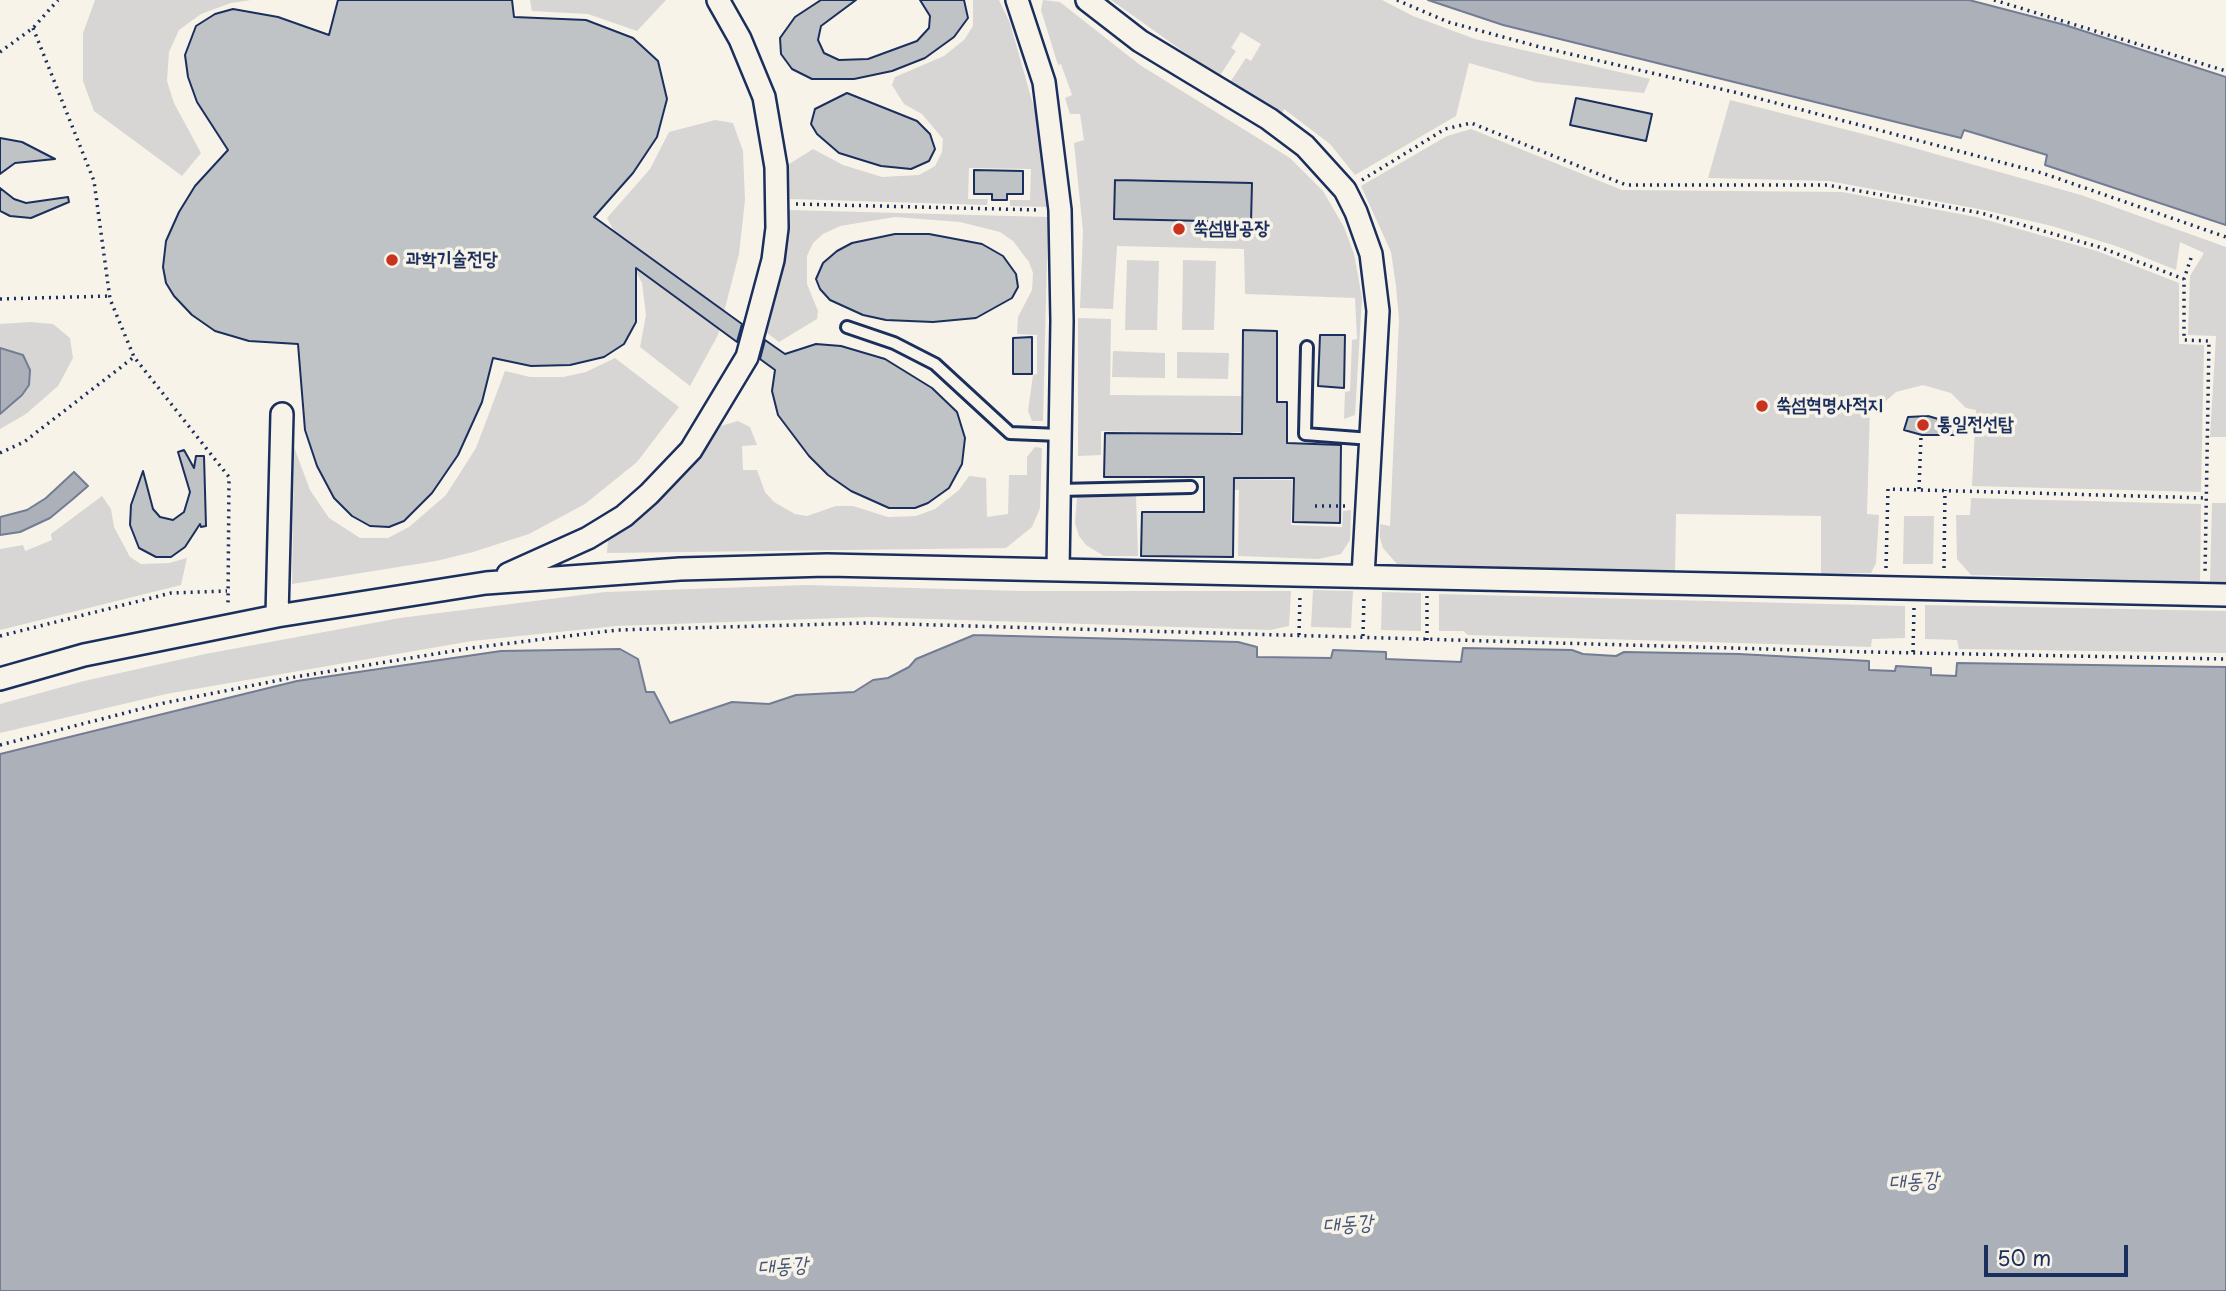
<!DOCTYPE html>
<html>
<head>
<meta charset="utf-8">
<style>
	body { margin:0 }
	#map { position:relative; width:2226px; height:1291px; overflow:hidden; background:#f7f3e8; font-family:"Playpen Sans",sans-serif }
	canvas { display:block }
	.scale { position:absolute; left:1984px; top:1245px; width:144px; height:32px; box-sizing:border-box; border:4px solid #1b2f5e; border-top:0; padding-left:9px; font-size:21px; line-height:24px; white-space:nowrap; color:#1b2f5e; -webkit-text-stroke:5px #f7f3e8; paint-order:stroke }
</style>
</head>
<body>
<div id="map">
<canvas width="2226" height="1291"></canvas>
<div class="scale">50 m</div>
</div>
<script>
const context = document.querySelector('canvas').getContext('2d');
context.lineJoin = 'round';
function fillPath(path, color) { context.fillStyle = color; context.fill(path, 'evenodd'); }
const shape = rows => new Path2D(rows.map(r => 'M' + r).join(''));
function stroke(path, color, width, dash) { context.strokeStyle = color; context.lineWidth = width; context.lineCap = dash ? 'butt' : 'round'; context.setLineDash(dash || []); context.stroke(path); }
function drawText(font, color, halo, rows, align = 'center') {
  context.font = font + ' "Playpen Sans","Poor Story",sans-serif'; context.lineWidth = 7; context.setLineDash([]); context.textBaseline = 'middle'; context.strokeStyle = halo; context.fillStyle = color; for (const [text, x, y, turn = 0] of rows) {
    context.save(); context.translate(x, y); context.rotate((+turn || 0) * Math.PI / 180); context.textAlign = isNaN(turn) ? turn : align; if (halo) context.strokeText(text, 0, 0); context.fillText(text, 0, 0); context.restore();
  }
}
fillPath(shape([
	[95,0,251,0,231,3,201,14,179,30,169,52,167,81,174,103,201,153,182,176,94,111,83,81,83,33],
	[530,0,666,0,637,31,588,14,532,11],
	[973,0,999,0,1010,23,1042,136,1048,207,1010,206,1010,200,1030,200,1031,169,969,168,968,199,988,199,987,205,790,199,786,166,813,149,843,165,882,177,919,175,935,166,942,152,943,139,922,114,904,104,892,85,895,77,944,56,964,40,973,26],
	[1043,0,1060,2,1140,65,1290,158,1323,191,1344,227,1354,254,1362,298,1355,415,1344,419,1345,392,1350,391,1352,340,1357,339,1355,298,1245,294,1244,249,1117,246,1113,309,1080,308,1083,231,1074,143,1084,140,1080,114,1070,114,1065,98,1072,95,1061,64,1058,65,1041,10],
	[1111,0,1382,0,1413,16,1475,39,1650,79,1644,93,1536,82,1469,63,1456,116,1355,175,1330,144,1284,109,1282,114,1229,84,1246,58,1251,61,1261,44,1241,32,1231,48,1236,51,1219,77],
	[1730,100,1875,137,2081,195,2226,247,2226,437,2210,437,2216,336,2188,335,2190,276,2204,253,2180,242,2176,270,2119,247,2052,226,1984,210,1829,181,1708,178],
	[715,120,733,123,743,151,745,200,739,254,718,335,690,386,640,347,646,315,642,283,607,218,650,169,669,132],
	[1471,129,1622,190,1842,192,1976,217,2097,251,2179,283,2179,344,2204,345,2201,492,1972,486,1976,410,1966,408,1951,393,1923,385,1896,392,1880,406,1870,406,1867,514,1879,515,1876,563,1871,573,1821,574,1821,516,1676,514,1675,572,1397,564,1383,548,1380,538,1380,524,1390,526,1399,320,1396,286,1391,252,1361,186,1447,136],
	[789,210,1048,217,1043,421,1032,421,1028,411,1033,375,1037,374,1037,335,1017,334,1018,317,1032,290,1033,273,1029,262,1013,241,1000,232,960,222,895,217,840,226,823,234,813,243,807,256,807,284,818,311,817,319,779,342,767,333,786,252],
	[1127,260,1159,261,1157,330,1125,330],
	[1183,260,1216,261,1214,330,1182,330],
	[1078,318,1111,319,1110,395,1241,396,1241,432,1231,432,1229,479,1292,480,1291,525,1342,527,1343,511,1351,510,1350,540,1341,554,1319,559,1238,556,1239,490,1222,489,1222,434,1101,431,1101,455,1078,456],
	[30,322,53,324,70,338,73,358,58,386,26,414,0,429,0,324],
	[1113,351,1165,353,1165,378,1112,377],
	[1177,352,1229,353,1228,379,1177,378],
	[615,358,679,407,637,462,585,504,529,534,473,552,436,561,292,584,294,447,310,490,329,518,360,538,388,538,409,527,446,495,476,448,505,371,530,377,563,377,586,372],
	[738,421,750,427,757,445,742,446,743,470,757,470,765,492,774,502,795,514,807,516,836,506,853,506,888,517,916,516,935,509,959,490,969,476,986,478,987,517,1008,514,1009,475,1027,475,1027,457,1035,447,1042,448,1040,508,1032,527,1006,548,607,553,608,539,678,481,721,426],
	[1136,495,1138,556,1104,556,1086,545,1079,536,1075,523,1077,497],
	[102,496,111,509,114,527,130,557,141,564,169,563,187,558,181,585,0,630,0,549,23,545,25,551,52,540,51,534],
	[1971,498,2201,504,2200,582,1971,575,1957,559,1956,515,1970,515],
	[2212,503,2226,503,2226,582,2210,582],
	[1904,516,1934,516,1933,564,1903,564],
	[807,585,1021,591,1291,591,1289,626,1270,630,869,617,616,626,472,641,166,694,0,733,0,704,84,681,205,654,400,618,605,592],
	[1313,590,1353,591,1351,628,1311,627],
	[1382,592,1421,593,1421,631,1381,630],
	[1439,594,1905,606,1905,638,1872,639,1871,647,1468,635,1463,631,1439,631],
	[1925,605,2226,611,2226,653,1959,649,1957,640,1925,639]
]), '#d7d6d4');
const water = shape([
	[1428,0,1969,0,2065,25,2226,77,2226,225,2045,165,2047,155,1964,130,1961,138,1503,25,1428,0],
	[0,348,23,355,30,370,29,385,22,395,0,414,0,348],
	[74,472,88,486,73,499,50,518,20,532,0,535,0,517,27,510,46,498,74,472],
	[974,635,1238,642,1257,647,1257,657,1331,658,1333,650,1386,652,1386,659,1461,662,1463,648,1572,650,1583,654,1616,656,1624,652,1739,654,1869,661,1869,670,1895,671,1896,666,1931,668,1931,675,1956,676,1957,663,2226,667,2226,1291,0,1291,0,754,297,681,501,651,620,649,638,659,646,692,654,692,670,723,732,702,769,704,796,695,854,692,873,680,888,678,909,667,916,659,974,635]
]);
fillPath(water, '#acb0b9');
stroke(water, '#727c95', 2);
const building = shape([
	[338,0,512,0,514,17,586,20,633,38,658,61,667,99,657,137,633,173,594,217,742,324,737,342,636,268,636,322,624,344,604,357,570,365,531,366,493,358,482,402,458,455,432,493,404,521,389,527,370,526,352,516,334,498,317,466,305,430,298,344,249,341,215,331,192,315,174,296,166,283,163,267,166,241,179,212,195,186,228,150,197,102,188,77,185,55,196,26,215,14,233,9,278,17,329,35,338,0],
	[821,0,856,0,821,26,818,40,824,53,839,60,868,59,917,41,929,28,930,16,920,0,964,0,968,18,954,37,925,58,892,71,854,79,812,79,792,69,781,54,780,38,795,17,821,0],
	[847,93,917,121,930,134,935,149,929,161,911,169,881,166,839,153,817,134,811,124,815,109,847,93],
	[1576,98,1652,114,1646,141,1570,125,1576,98],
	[0,138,22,142,55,159,15,163,0,174,0,138],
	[974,170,1023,171,1023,194,1007,194,1007,200,992,200,992,194,974,194,974,170],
	[1115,180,1252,183,1251,222,1114,219,1115,180],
	[0,188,14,199,26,203,68,197,69,202,31,218,10,216,0,211,0,188],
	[895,234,929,234,982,244,1003,256,1016,274,1018,287,1012,298,976,318,933,322,886,320,863,315,830,300,820,289,816,279,823,263,837,251,852,243,895,234],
	[1243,330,1277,331,1277,402,1287,402,1287,443,1341,445,1340,523,1293,522,1294,478,1234,478,1233,557,1141,556,1142,512,1204,512,1204,477,1104,477,1105,433,1242,434,1243,330],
	[1320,335,1345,335,1344,388,1318,386,1320,335],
	[1032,337,1032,374,1013,374,1013,338,1032,337],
	[765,340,785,354,816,344,841,346,885,359,932,388,957,412,965,438,962,464,949,488,928,503,915,508,889,508,851,491,828,475,809,456,778,415,772,391,775,370,760,359,765,340],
	[1928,416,1969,428,1968,435,1922,435,1904,430,1908,417,1928,416],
	[184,450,194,468,196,456,204,456,206,526,201,527,200,524,185,547,171,557,156,557,139,548,130,525,131,505,143,471,153,509,160,517,173,520,184,512,190,492,178,452,184,450]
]);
fillPath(building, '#c0c3c5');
stroke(building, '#1b2f5e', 2);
const lane = shape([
	[847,327,894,343,935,364,1010,433,1060,435],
	[1307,347,1305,434,1371,439],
	[1059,490,1191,487]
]);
const street = shape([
	[1017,0,1044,82,1060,210,1062,321,1058,570],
	[1087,0,1140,41,1269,119,1305,146,1345,190,1356,212,1371,254,1378,311,1363,576],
	[508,574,588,538,624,516,649,494,691,450,747,357,773,260,777,228,776,167,764,97,740,39,718,0],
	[277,616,282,414],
	[0,679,84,655,277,616,486,583,680,569,827,565,2226,595]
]);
stroke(lane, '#1b2f5e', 16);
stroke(street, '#1b2f5e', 26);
stroke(shape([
	[1397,0,1448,22,1540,47,1738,93,2042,173,2226,237],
	[1994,0,2226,71],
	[33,28,94,181,110,299,134,357,229,477,228,605],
	[0,52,33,28,58,0],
	[1362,180,1445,129,1471,123,1626,185,1827,185,1981,213,2099,247,2184,279],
	[796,204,1040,210],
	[2191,258,2184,279,2184,340,2209,341,2205,575],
	[0,299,110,296],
	[0,453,24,442,134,357],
	[1919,489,1921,436],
	[1315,506,1347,506],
	[1886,568,1888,489,2206,498],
	[1944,568,1945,490],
	[1299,635,1300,595],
	[0,636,171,593,227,591],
	[1363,636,1364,595],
	[1427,640,1427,596],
	[1913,652,1914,608],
	[0,745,164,703,295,677,471,648,617,630,868,623,1869,652,2226,659]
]), '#1b2f5e', 3.5, [2, 5]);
stroke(lane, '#f7f3e8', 10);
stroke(street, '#f7f3e8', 21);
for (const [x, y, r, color] of [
	[1179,229,7,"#c8321e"],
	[392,260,7,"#c8321e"],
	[1762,406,7,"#c8321e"],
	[1923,425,7,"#c8321e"]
]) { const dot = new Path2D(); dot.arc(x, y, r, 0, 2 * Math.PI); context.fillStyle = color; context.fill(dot); stroke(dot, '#f7f3e8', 2.5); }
drawText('bold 19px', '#1b2f5e', '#f7f3e8', [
	["쑥섬밥공장",1193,229],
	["과학기술전당",406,260],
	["쑥섬혁명사적지",1776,406],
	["통일전선탑",1937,425]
], 'left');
drawText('italic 21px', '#465679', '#f7f3e8', [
	["대동강",1914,1182,-4],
	["대동강",1348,1225,-4],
	["대동강",783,1267,-4]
]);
</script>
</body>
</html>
